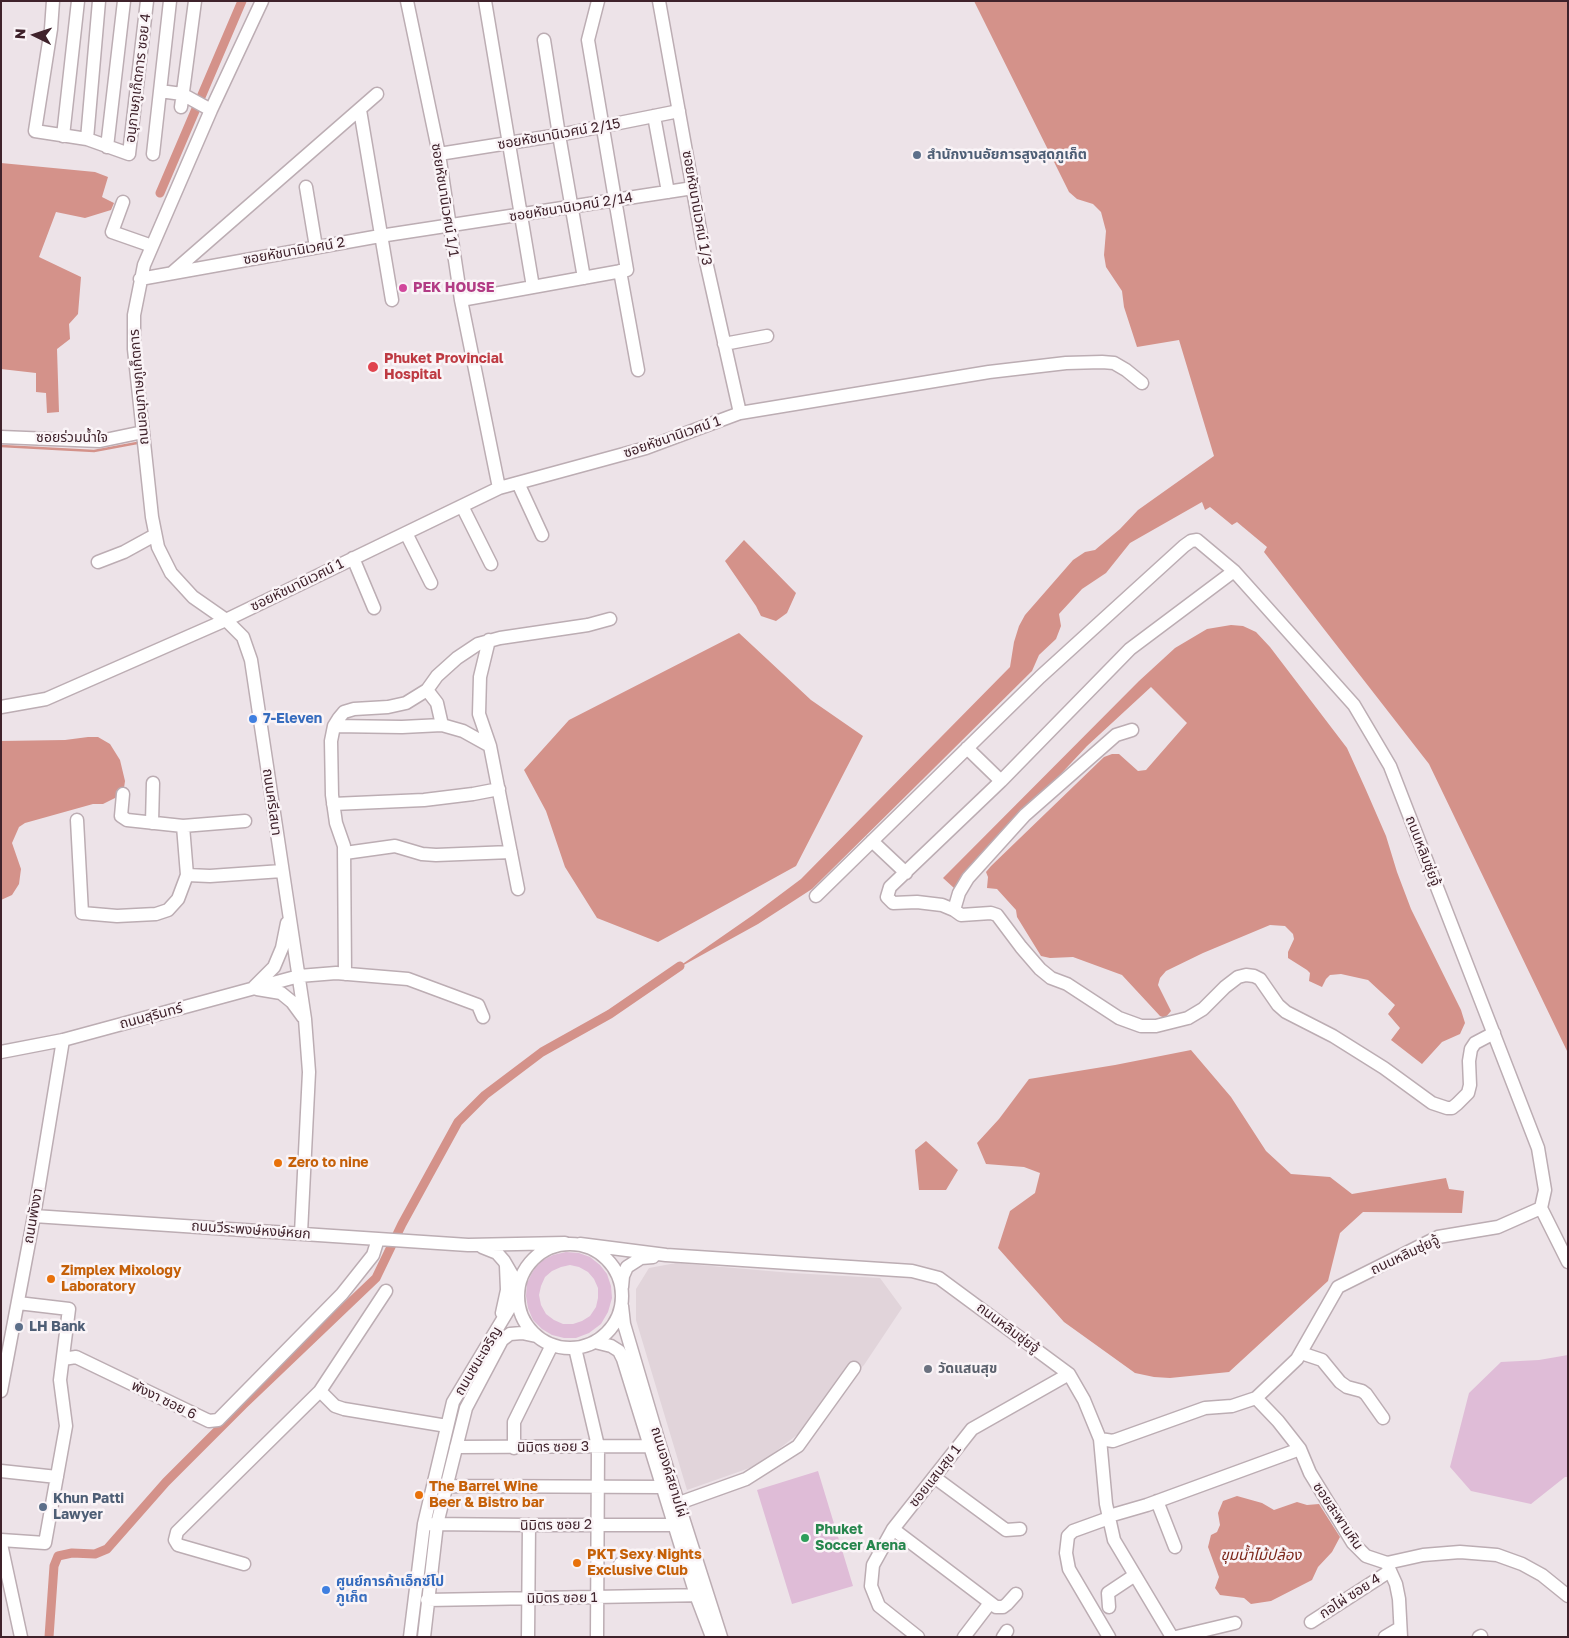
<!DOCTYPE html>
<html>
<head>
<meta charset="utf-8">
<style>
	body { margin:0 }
	#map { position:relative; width:1569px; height:1638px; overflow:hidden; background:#ede3e8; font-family:"Golos Text",sans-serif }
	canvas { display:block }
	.frame { position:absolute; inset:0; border:2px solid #3f222b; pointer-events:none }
	.north { position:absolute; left:10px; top:10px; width:50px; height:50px; -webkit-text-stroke:4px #faf4f7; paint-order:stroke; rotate:274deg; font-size:14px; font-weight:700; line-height:20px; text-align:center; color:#3f222b }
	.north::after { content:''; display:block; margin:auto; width:18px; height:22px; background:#3f222b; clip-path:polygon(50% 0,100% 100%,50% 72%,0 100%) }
</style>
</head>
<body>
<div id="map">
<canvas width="1569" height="1638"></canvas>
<div class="frame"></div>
<div class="north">N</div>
</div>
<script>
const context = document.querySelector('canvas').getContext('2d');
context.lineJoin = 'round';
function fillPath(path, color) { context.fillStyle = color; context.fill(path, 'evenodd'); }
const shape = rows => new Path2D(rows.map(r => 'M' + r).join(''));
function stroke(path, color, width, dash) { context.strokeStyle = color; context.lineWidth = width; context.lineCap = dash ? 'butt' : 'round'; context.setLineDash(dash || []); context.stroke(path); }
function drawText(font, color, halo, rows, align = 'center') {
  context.font = font + ' "Golos Text","Noto Sans Thai",sans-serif'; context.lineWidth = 5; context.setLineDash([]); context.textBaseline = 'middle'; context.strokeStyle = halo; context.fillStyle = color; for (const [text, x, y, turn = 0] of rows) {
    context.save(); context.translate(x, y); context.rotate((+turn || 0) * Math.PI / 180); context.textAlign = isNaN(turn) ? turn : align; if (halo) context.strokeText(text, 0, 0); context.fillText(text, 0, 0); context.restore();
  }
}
fillPath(shape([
	[676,1263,792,1273,880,1278,902,1308,864,1365,829,1399,806,1428,758,1465,687,1490,636,1320,636,1289,649,1268]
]), '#e1d4da');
fillPath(shape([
	[566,1252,579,1253,590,1257,600,1265,607,1274,611,1286,612,1298,608,1312,601,1324,589,1333,576,1338,564,1338,552,1335,542,1329,533,1320,528,1308,526,1296,527,1283,533,1271,541,1261,553,1255],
	[570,1265,579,1267,588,1272,594,1279,598,1288,598,1298,596,1307,590,1316,582,1321,573,1324,563,1324,554,1320,546,1314,541,1305,539,1295,541,1286,545,1277,552,1271,561,1267],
	[1568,1355,1568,1477,1565,1477,1531,1504,1471,1491,1450,1467,1469,1393,1501,1362,1539,1360],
	[818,1471,853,1586,792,1604,757,1490]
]), '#dfbcd7');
fillPath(shape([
	[974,1,1568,1,1568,1053,1429,764,1264,552,1267,547,1237,522,1232,525,1210,507,1205,510,1202,502,1130,543,1106,573,1082,589,1059,614,1061,626,1056,639,1039,655,1032,671,812,889,758,924,671,972,753,915,801,879,1010,667,1014,642,1019,626,1025,615,1073,560,1085,552,1095,550,1120,529,1138,510,1214,456,1179,340,1137,347,1124,307,1122,291,1106,267,1104,255,1106,231,1101,212,1093,204,1077,199,1069,192],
	[1,163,95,172,108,177,102,197,114,203,111,210,85,218,56,212,39,257,81,277,78,314,69,324,70,339,57,349,59,412,47,413,46,393,36,392,36,373,1,369],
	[744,540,796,593,787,613,776,621,761,616,756,606,725,561],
	[1231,625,1243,626,1256,632,1270,647,1347,748,1366,790,1386,836,1397,872,1411,909,1461,1010,1465,1023,1460,1034,1442,1042,1422,1064,1391,1040,1400,1028,1388,1014,1395,1005,1368,980,1341,974,1330,975,1326,979,1322,987,1309,981,1310,973,1307,970,1288,958,1288,952,1294,939,1293,934,1285,926,1270,925,1203,953,1166,971,1160,978,1158,985,1171,1011,1165,1018,1160,1016,1122,975,1073,957,1050,958,1041,956,1017,917,1016,910,997,889,987,888,988,877,986,872,991,866,1104,757,1112,754,1119,754,1138,771,1146,770,1187,723,1151,687,1087,746,954,888,943,878,1139,681,1175,648,1207,629],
	[739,633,811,700,863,736,796,866,658,942,597,918,565,867,546,811,524,770,569,720],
	[88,737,98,737,110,744,120,760,125,781,124,788,117,797,103,804,93,804,25,823,19,827,12,843,21,869,19,884,12,895,1,900,1,741,65,740],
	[1191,1050,1231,1097,1266,1151,1291,1174,1330,1177,1352,1194,1446,1178,1449,1189,1464,1191,1462,1213,1363,1212,1340,1233,1328,1281,1229,1372,1170,1378,1154,1377,1135,1373,1064,1322,998,1248,1010,1211,1035,1193,1040,1173,1024,1167,986,1164,977,1143,999,1119,1029,1079,1115,1065],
	[926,1141,958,1170,946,1190,919,1190,915,1150],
	[1237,1496,1262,1503,1274,1510,1297,1502,1307,1505,1319,1504,1340,1537,1332,1552,1318,1567,1312,1580,1271,1601,1251,1604,1244,1598,1220,1595,1215,1588,1219,1577,1208,1547,1211,1535,1217,1532,1220,1525,1218,1513,1223,1501]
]), '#d4928a');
stroke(shape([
	[1,446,94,451,137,443]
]), '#d4928a', 2.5);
stroke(shape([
	[160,193,242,1],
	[49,1637,54,1566,58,1556,72,1553,95,1554,107,1549,166,1482,243,1405,376,1278,402,1224,458,1122,485,1095,542,1052,610,1014,680,966]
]), '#d4928a', 9);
const minor = shape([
	[53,1,51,29,35,131,87,139,129,154,147,1],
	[262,1,211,110,144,265,134,315,134,349,152,517,158,547,171,573,193,597,226,620,243,637,251,660,305,1019,309,1072,301,1233],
	[407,1,439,154,461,300,499,488],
	[485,1,533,287],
	[659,1,705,257,740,413],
	[544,40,559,135,584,278],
	[160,91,182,94,211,110],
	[181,107,195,1],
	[360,110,392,300],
	[654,116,668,192],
	[63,136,78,1],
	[87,139,99,1],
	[107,147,124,1],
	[153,154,170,1],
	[439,154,559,135,679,111],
	[306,187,316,247],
	[123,202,112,232,152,246],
	[620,271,638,370],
	[173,272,377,94],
	[140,279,380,236,693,188],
	[461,300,627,270,588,40,598,1],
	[724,344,767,336],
	[1,437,100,441,143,432],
	[518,483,542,535],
	[462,506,491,564],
	[406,533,431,583],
	[353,558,374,608],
	[98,562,124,552,155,535],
	[1234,571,1130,649,1001,781,890,887,887,897,893,903,917,902,942,905,954,910,961,915,991,913,997,915,1021,947,1040,969,1051,978,1067,984,1119,1018,1141,1026,1156,1026,1188,1018,1203,1009,1225,987,1238,977,1246,975,1254,976,1260,979,1278,1005,1286,1012,1333,1036,1384,1068,1432,1103,1447,1108,1452,1108,1457,1104,1468,1093,1470,1085,1469,1061,1471,1049,1475,1043,1494,1033],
	[489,640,480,677,479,714,490,746,518,889],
	[427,690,437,703,442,725],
	[1,707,46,699,226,620,499,488,646,448,740,413,989,372,1066,363,1102,362,1114,363,1126,370,1142,383],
	[334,726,402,727,442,725,463,731,490,746],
	[967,748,1001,781],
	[333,804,424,800,473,794,499,789],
	[77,820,82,913,117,916,156,914,168,910,178,899,187,875,183,826,127,820,121,816,123,794],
	[152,823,153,783],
	[183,826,245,821],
	[872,841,906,873],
	[345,853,395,846,422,854,436,855,511,852],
	[187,875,210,876,282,871],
	[954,910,959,893,968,878,1025,815,1116,735,1132,730],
	[345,974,344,846,336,823,332,795,331,741,334,726,339,718,344,712,354,709,388,707,406,703,427,690,437,676,457,658,478,644,500,638,588,625,610,619],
	[254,987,274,967,282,948,287,923],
	[257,989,281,993,292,1002,303,1017],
	[1,1052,63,1040,299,976,336,973,408,979,478,1005,483,1017],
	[1541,1208,1568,1262],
	[34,1216,468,1245,565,1243],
	'518 1296a52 52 0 1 1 104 0a52 52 0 1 1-104 0Z',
	[580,1244,666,1255,912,1271,939,1278,1069,1374,1084,1400,1100,1439,1113,1441,1205,1408,1232,1406,1256,1398,1297,1359,1338,1287,1438,1237,1498,1227,1541,1208,1545,1190,1538,1148,1390,766,1354,705,1234,571,1197,540,1191,541,1184,546,1040,677,816,896],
	[482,1247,497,1253,504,1261,518,1285],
	[622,1287,623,1276,627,1267,641,1258,653,1257],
	[622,1306,624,1324,660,1446,721,1637],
	[502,1313,507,1290,506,1266],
	[595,1342,611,1346,619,1351,623,1359,696,1595,712,1637],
	[575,1348,598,1446,597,1637],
	[1301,1353,1322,1360,1340,1382,1347,1387,1362,1391,1366,1394,1383,1418],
	[63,1359,76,1357,209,1421,218,1420,342,1294,373,1255,378,1239],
	[1,1391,34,1216,63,1040],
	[320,1391,335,1406,344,1409,447,1426],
	[1256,1398,1278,1421,1300,1449,1310,1473,1353,1543,1366,1556,1387,1563,1423,1555,1460,1552,1497,1555,1522,1564,1542,1575,1568,1596],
	[1100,1439,1106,1504,1114,1540,1172,1637],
	[456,1447,656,1446],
	[514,1448,514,1422,552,1345],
	[1,1471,57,1477],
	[934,1477,1006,1530,1020,1529],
	[447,1486,662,1487],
	[1157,1501,1175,1547],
	[679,1503,746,1479,798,1446,854,1368],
	[1109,1516,1147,1505,1300,1449],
	[429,1524,529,1525,682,1525],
	[893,1529,996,1607,1003,1607,1007,1604,1016,1594],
	[1,1540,45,1543,66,1426,60,1380,69,1309,18,1303],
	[1,1544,21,1637],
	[244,1564,178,1545,175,1540,177,1532,320,1391,386,1291],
	[620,1564,686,1563],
	[1387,1564,1396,1584,1399,1599,1401,1637],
	[427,1600,705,1595],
	[1109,1607,1108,1593,1135,1575],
	[1311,1622,1390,1571],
	[410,1637,424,1524,453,1402,518,1294],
	[424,1637,437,1524,466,1408,502,1340,510,1334,522,1333,536,1336],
	[528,1637,529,1525],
	[918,1637,879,1606,871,1586,873,1565,893,1529,972,1429,1069,1374],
	[964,1637,990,1603],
	[1003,1637,1007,1631],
	[1109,1637,1069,1569,1066,1553,1068,1536,1073,1531,1109,1518],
	[1176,1637,1235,1623],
	[1385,1637,1400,1628],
	[1479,1637,1481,1636]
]);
stroke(minor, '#bcadb3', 15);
stroke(minor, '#fff', 12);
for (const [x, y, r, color] of [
	[917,155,5,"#5c6f8a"],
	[403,288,5,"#d1479c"],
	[373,367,6,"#e0444e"],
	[253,719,5,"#3f7fe0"],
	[278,1163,5,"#e8710a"],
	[51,1279,5,"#e8710a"],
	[19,1327,5,"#5c6f8a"],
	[928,1369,5,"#6b7280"],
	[419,1495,5,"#e8710a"],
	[43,1507,5,"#5c6f8a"],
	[805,1538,5,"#2e9e5b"],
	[577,1563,5,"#e8710a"],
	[326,1590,5,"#3f7fe0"]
]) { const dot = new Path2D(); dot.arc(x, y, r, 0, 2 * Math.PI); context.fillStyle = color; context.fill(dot); stroke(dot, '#faf4f7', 2); }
drawText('14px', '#3f222b', '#faf4f7', [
	["อนุภาษภูเก็ตการ ซอย 4",138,78,-83],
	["ซอยหัชนานิเวศน์ 2/15",559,134,-10],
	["ซอยหัชนานิเวศน์ 1/1",445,200,81],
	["ซอยหัชนานิเวศน์ 2/14",571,207,-9],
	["ซอยหัชนานิเวศน์ 1/3",697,208,80],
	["ซอยหัชนานิเวศน์ 2",294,251,-10],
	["ถนนอนุภาษภูเก็ตการ",139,387,-95],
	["ซอยหัชนานิเวศน์ 1",672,437,-19],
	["ซอยร่วมน้ำใจ",72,438],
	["ซอยหัชนานิเวศน์ 1",297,585,-26],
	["ถนนศรีเสนา",272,802,82],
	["ถนนหลิมซุ่ยจู้",1423,851,69],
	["ถนนสุรินทร์",151,1016,-15],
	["ถนนพังงา",33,1216,-80],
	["ถนนวีระพงษ์หงษ์หยก",251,1230,4],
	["ถนนหลิมซุ่ยจู้",1405,1255,-25],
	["ถนนหลิมซุ่ยจู้",1008,1328,37],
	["ถนนชนะเจริญ",478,1361,-59],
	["พังงา ซอย 6",164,1400,26],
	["นิมิตร ซอย 3",553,1447,-1],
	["ถนนองค์สยามไผ่",669,1472,73],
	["ซอยแสนสุข 1",935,1476,-52],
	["ซอยสะพานหิน",1338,1516,56],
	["นิมิตร ซอย 2",556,1525,-1],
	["กอไผ่ ซอย 4",1350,1596,-33],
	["นิมิตร ซอย 1",562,1598,-1]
]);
drawText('bold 14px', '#4e5e75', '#faf4f7', [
	["สำนักงานอัยการสูงสุดภูเก็ต",927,155],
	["LH Bank",29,1327],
	["Khun Patti",53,1499],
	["Lawyer",53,1515]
], 'left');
drawText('bold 14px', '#b23c85', '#faf4f7', [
	["PEK HOUSE",413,288]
], 'left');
drawText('bold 14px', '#be3a42', '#faf4f7', [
	["Phuket Provincial",384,359],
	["Hospital",384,375]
], 'left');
drawText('bold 14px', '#366cbe', '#faf4f7', [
	["7-Eleven",263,719],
	["ศูนย์การค้าเอ็กซ์โป",336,1582],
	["ภูเก็ต",336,1598]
], 'left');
drawText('bold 14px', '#c56008', '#faf4f7', [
	["Zero to nine",288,1163],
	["Zimplex Mixology",61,1271],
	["Laboratory",61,1287],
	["The Barrel Wine",429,1487],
	["Beer & Bistro bar",429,1503],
	["PKT Sexy Nights",587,1555],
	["Exclusive Club",587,1571]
], 'left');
drawText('bold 14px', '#5b616d', '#faf4f7', [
	["วัดแสนสุข",938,1369]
], 'left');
drawText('bold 14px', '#27864d', '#faf4f7', [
	["Phuket",815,1530],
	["Soccer Arena",815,1546]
], 'left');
drawText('italic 15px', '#7d271a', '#faf4f7', [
	["ขุมน้ำไม้ปล้อง",1261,1555]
]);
</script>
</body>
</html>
